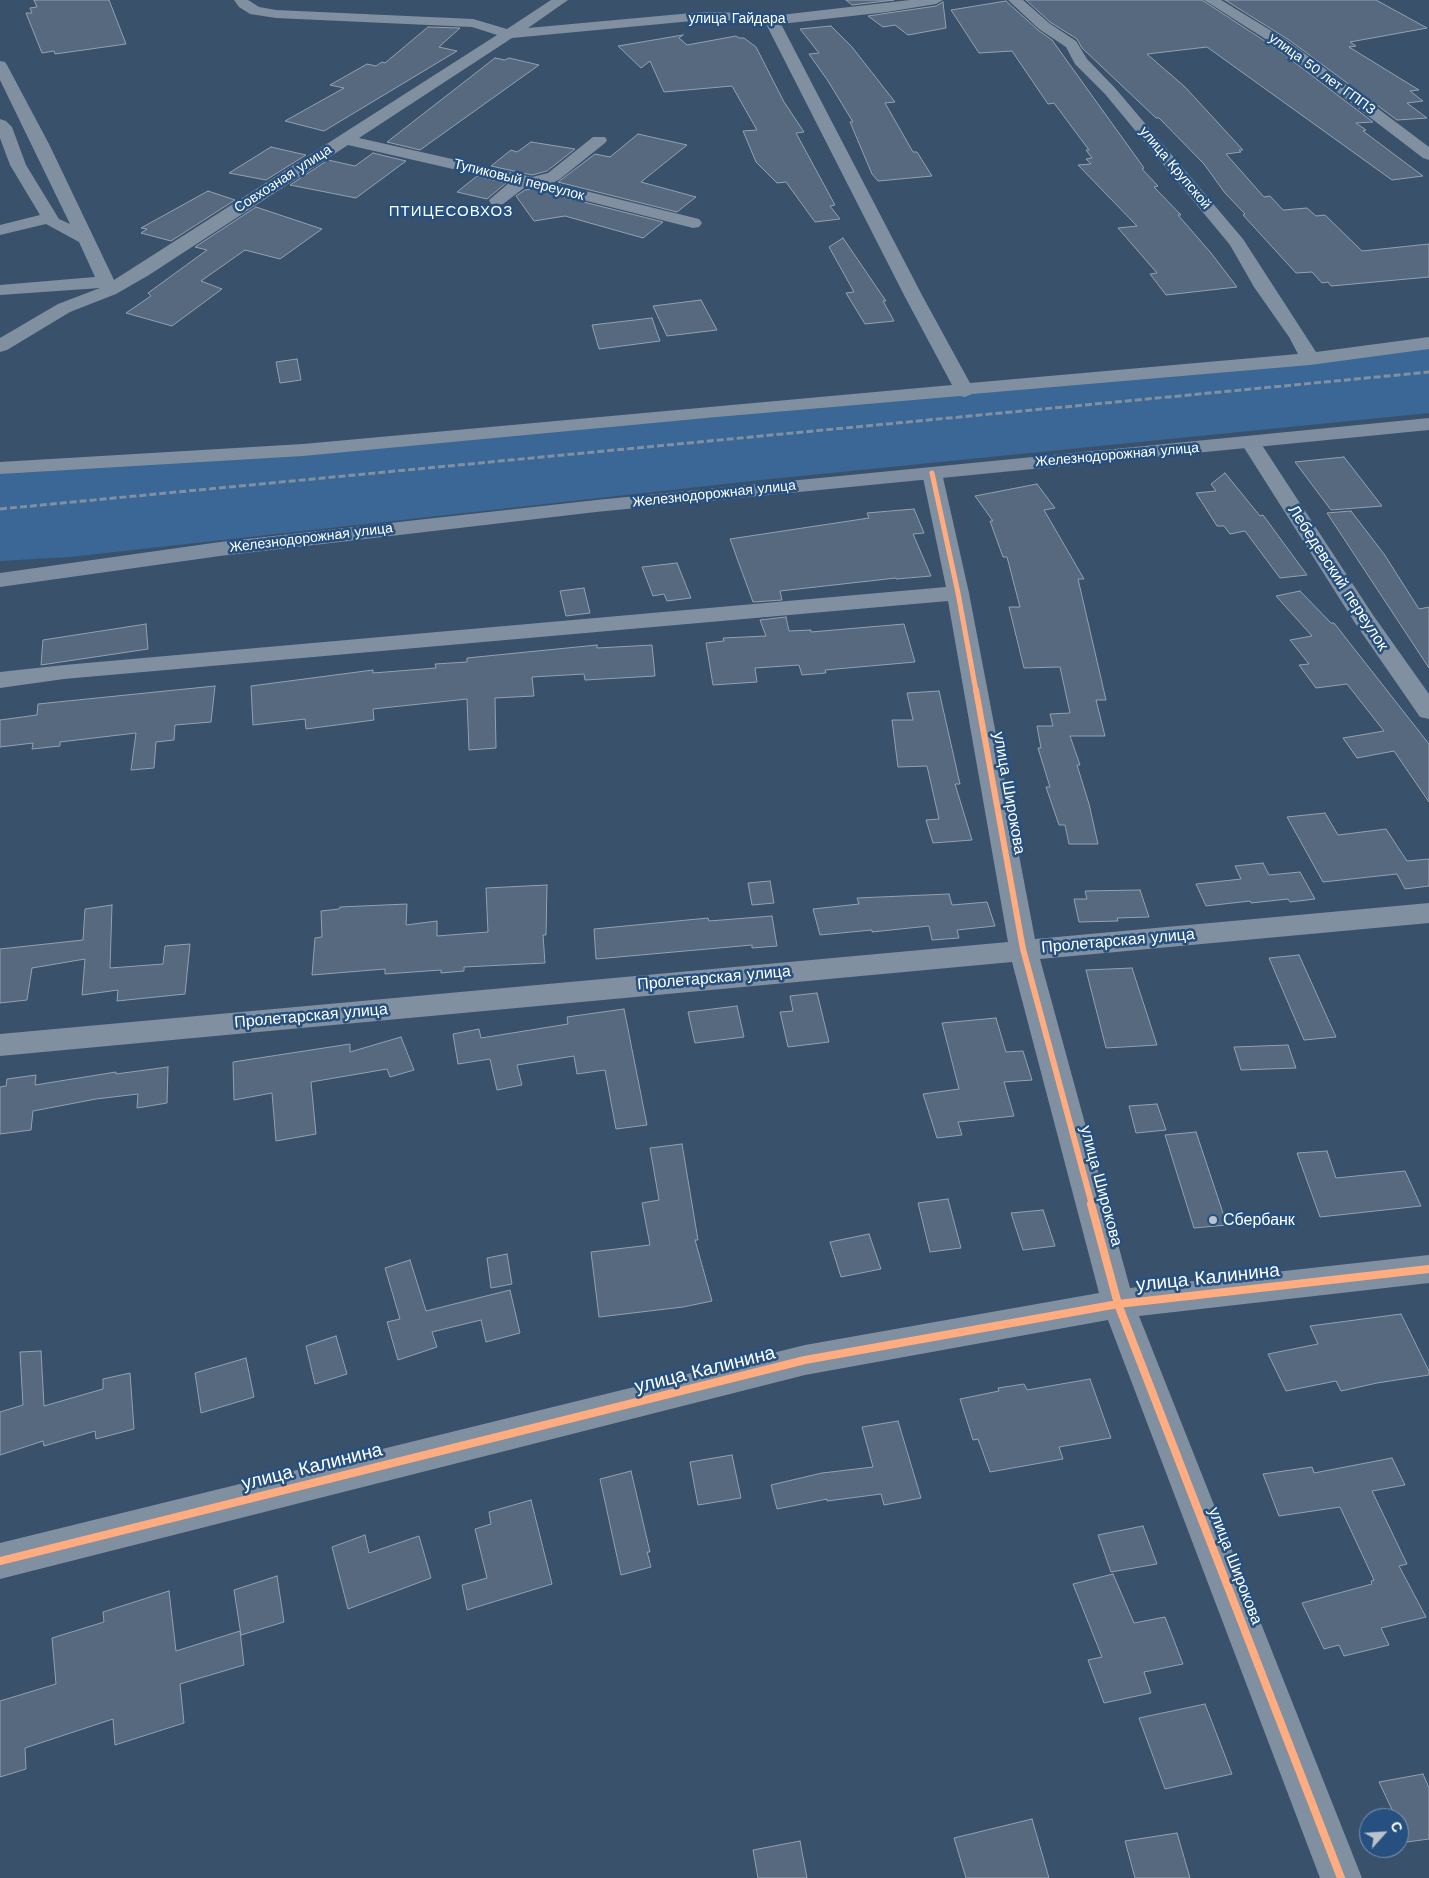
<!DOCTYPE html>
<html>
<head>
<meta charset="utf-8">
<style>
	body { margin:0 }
	#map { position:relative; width:1429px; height:1878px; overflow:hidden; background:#3a516b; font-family:"Work Sans",sans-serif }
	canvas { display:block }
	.north { position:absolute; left:1359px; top:1808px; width:50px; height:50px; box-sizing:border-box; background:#26507f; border:1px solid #7d96b2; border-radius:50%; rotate:64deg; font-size:14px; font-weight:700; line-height:20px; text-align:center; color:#fff }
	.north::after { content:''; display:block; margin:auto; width:18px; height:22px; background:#bac2cb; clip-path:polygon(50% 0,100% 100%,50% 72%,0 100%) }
</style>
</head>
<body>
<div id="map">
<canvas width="1429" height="1878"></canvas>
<div class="north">С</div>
</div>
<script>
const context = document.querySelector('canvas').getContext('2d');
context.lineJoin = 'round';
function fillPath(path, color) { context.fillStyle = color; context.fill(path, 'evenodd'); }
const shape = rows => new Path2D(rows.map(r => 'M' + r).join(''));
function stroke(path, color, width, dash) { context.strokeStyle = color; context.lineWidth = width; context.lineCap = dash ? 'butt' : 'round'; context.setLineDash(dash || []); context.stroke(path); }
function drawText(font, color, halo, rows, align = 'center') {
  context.font = font + ' "Work Sans",sans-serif'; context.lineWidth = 5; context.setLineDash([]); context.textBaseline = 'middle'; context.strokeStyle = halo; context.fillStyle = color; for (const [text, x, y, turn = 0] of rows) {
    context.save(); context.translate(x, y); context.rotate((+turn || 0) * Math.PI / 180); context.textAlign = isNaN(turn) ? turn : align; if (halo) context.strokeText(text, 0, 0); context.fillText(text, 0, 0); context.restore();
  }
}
fillPath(shape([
	[1429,343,1429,413,761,480,70,557,0,561,0,468,158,460]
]), '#3a6795');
const building = shape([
	[34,0,109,0,126,44,55,54,54,51,42,53,26,13,32,13,30,8,37,7,34,0],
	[846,0,894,0,852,5,846,0],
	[1026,0,1202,0,1277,49,1373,122,1356,123,1366,130,1363,131,1423,176,1392,180,1207,47,1147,54,1185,87,1243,150,1239,150,1241,152,1226,154,1264,197,1270,196,1283,210,1307,208,1316,216,1325,215,1362,251,1429,244,1429,277,1331,286,1328,282,1322,283,1312,272,1296,273,1243,215,1245,214,1225,193,1204,164,1159,118,1156,118,1082,48,1077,39,1050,22,1026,0],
	[1225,0,1376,0,1427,28,1350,42,1356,46,1349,47,1419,90,1410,91,1423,101,1407,103,1427,118,1397,120,1289,40,1225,0],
	[1006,1,1038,30,1052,40,1144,168,1142,169,1158,186,1154,187,1181,215,1178,215,1211,253,1237,287,1166,295,1150,274,1157,273,1118,228,1137,226,1078,165,1091,164,1086,159,1092,158,1086,150,1089,150,1054,103,1048,104,1012,51,979,53,951,10,1006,1],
	[943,2,946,28,908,35,895,25,883,27,868,16,936,6,943,2],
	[831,26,852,47,895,102,885,103,913,152,917,152,932,176,878,181,872,174,850,122,853,122,828,81,809,54,819,53,800,29,831,26],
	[428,27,460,28,439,47,457,51,324,131,285,121,344,88,330,85,367,64,376,66,382,62,385,63,428,27],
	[683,35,679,38,687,45,736,36,739,38,744,38,756,47,784,102,804,132,796,133,835,205,830,206,840,219,815,222,786,182,777,183,756,162,743,131,757,130,732,86,664,92,650,61,641,68,618,46,683,35],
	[495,58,505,60,509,58,539,65,420,150,387,142,495,58],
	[638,134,687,145,641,182,696,197,677,212,558,182,595,154,610,157,638,134],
	[531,142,575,149,547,171,532,175,491,166,511,150,517,152,531,142],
	[271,147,306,155,266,180,229,173,271,147],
	[373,153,406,161,356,198,290,185,328,160,355,166,373,153],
	[477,176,506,183,487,199,457,192,477,176],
	[532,189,663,222,643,238,565,216,534,221,516,196,525,190,532,189],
	[208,191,235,200,171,241,141,233,147,229,141,228,208,191],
	[256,207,322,229,280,259,245,250,201,281,222,289,172,326,126,313,151,296,148,293,207,250,195,247,256,207],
	[843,238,886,301,883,301,894,321,865,324,846,293,854,292,829,247,843,238],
	[701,300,717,330,667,336,653,306,701,300],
	[652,318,660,341,599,349,592,325,652,318],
	[297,359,301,380,280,383,276,362,297,359],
	[1344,457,1382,506,1331,510,1295,462,1344,457],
	[1225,473,1260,516,1263,515,1307,575,1280,578,1245,531,1230,534,1224,526,1217,526,1196,493,1216,491,1211,484,1225,473],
	[1037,484,1055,508,1044,510,1084,579,1078,579,1106,700,1096,700,1105,736,1070,736,1080,765,1077,765,1089,804,1098,844,1069,844,1065,825,1059,825,1046,787,1050,787,1038,748,1041,748,1037,726,1053,726,1050,714,1070,713,1060,667,1024,668,1009,607,1020,607,1007,557,1003,557,990,521,993,521,975,496,1037,484],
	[914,509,924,533,913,534,931,576,896,579,896,578,780,591,782,600,753,602,730,539,869,518,867,513,914,509],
	[1351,511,1384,554,1419,609,1429,607,1429,668,1327,513,1351,511],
	[677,563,691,598,667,601,664,594,653,596,642,567,677,563],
	[584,588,590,613,566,616,560,591,584,588],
	[1300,591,1331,623,1334,623,1429,744,1429,802,1394,751,1357,758,1343,738,1384,731,1347,684,1316,688,1299,665,1309,664,1290,640,1312,636,1276,596,1300,591],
	[786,617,789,631,811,630,811,632,904,624,915,662,825,670,826,673,802,675,799,665,755,668,757,682,713,685,706,643,724,641,723,638,766,636,760,620,786,617],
	[146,624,148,649,41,665,43,640,146,624],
	[597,645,597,648,652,645,655,676,585,680,584,674,532,677,534,696,495,698,496,748,469,750,467,699,373,709,374,720,306,729,305,719,253,725,251,686,373,670,373,673,436,668,435,664,467,662,467,658,597,645],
	[215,686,211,722,175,725,174,740,156,742,154,768,131,770,136,733,60,742,60,746,32,749,33,743,0,747,0,720,37,715,38,704,215,686],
	[939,691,960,784,955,784,972,840,933,843,926,820,939,819,927,766,898,767,892,720,913,720,907,693,939,691],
	[1325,813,1338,835,1386,829,1407,861,1429,859,1429,886,1405,889,1397,874,1323,882,1287,817,1325,813],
	[1263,863,1269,875,1300,872,1315,899,1290,902,1288,899,1251,903,1250,901,1206,906,1196,884,1241,879,1235,866,1263,863],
	[770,881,774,903,752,905,748,883,770,881],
	[547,885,546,935,543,935,545,963,464,967,464,971,441,973,441,970,385,974,385,969,312,975,315,938,322,937,321,911,339,909,340,907,407,904,406,925,437,921,437,936,488,932,486,888,547,885],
	[1140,890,1149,917,1117,918,1118,921,1079,922,1074,899,1087,899,1085,891,1140,890],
	[949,894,952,905,987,902,995,926,957,930,959,938,932,940,929,926,872,932,872,930,820,935,813,909,859,904,857,898,949,894],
	[112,905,110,968,163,964,165,946,190,944,185,994,117,1001,118,990,82,995,85,959,32,968,27,1000,0,1003,0,949,83,940,85,909,112,905],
	[772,916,777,946,752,948,752,945,596,959,594,929,708,918,709,921,772,916],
	[1299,955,1336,1037,1304,1040,1269,958,1299,955],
	[1132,968,1157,1045,1106,1048,1086,970,1132,968],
	[817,993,829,1042,788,1047,780,1012,793,1011,790,996,817,993],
	[737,1006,744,1037,695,1043,688,1012,737,1006],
	[624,1009,647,1125,616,1129,605,1070,577,1074,574,1056,517,1065,522,1085,497,1090,490,1059,458,1064,453,1034,479,1029,481,1038,568,1024,567,1017,624,1009],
	[996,1018,1006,1052,1023,1051,1032,1080,1004,1082,1014,1116,958,1122,962,1135,937,1138,923,1094,959,1089,942,1023,996,1018],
	[401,1037,414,1070,390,1077,387,1069,311,1082,316,1134,276,1141,272,1093,234,1100,233,1062,350,1044,350,1052,401,1037],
	[1288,1045,1296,1068,1241,1070,1234,1047,1288,1045],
	[168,1067,167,1103,137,1108,138,1094,96,1099,33,1111,31,1130,0,1134,0,1087,6,1086,7,1079,36,1075,35,1085,116,1072,116,1074,168,1067],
	[1157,1104,1166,1130,1136,1133,1129,1106,1157,1104],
	[1196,1132,1227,1225,1194,1228,1165,1135,1196,1132],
	[682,1144,698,1240,695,1240,712,1301,683,1307,599,1317,591,1252,650,1245,642,1203,659,1200,650,1148,682,1144],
	[1327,1151,1336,1178,1405,1171,1421,1206,1320,1217,1297,1153,1327,1151],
	[948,1199,961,1248,930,1252,918,1203,948,1199],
	[1043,1210,1055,1246,1023,1250,1011,1213,1043,1210],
	[869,1234,881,1269,841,1277,830,1242,869,1234],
	[507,1254,512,1284,491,1288,487,1258,507,1254],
	[410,1260,426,1311,510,1290,520,1333,486,1342,481,1320,432,1332,437,1347,398,1360,387,1322,400,1319,385,1268,410,1260],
	[1401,1314,1429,1371,1429,1375,1377,1383,1341,1391,1336,1381,1286,1391,1268,1354,1318,1344,1310,1326,1401,1314],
	[336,1336,347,1374,315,1384,306,1346,336,1336],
	[41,1351,44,1406,103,1389,103,1379,130,1373,134,1429,96,1439,95,1431,44,1446,43,1441,0,1455,0,1412,23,1405,20,1352,41,1351],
	[246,1358,254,1397,201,1413,195,1373,246,1358],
	[1090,1379,1111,1438,1059,1447,1063,1459,990,1472,978,1439,973,1440,960,1399,999,1391,998,1388,1024,1384,1027,1390,1090,1379],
	[898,1421,921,1498,884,1505,881,1494,827,1501,827,1499,777,1509,771,1485,822,1473,873,1467,862,1427,898,1421],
	[732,1455,741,1498,698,1505,690,1462,732,1455],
	[1392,1458,1405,1485,1372,1491,1407,1564,1399,1566,1426,1617,1381,1628,1389,1645,1344,1656,1339,1645,1324,1649,1302,1603,1372,1584,1371,1581,1374,1580,1340,1507,1279,1516,1263,1474,1312,1467,1314,1473,1392,1458],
	[631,1471,650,1552,647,1552,651,1567,621,1575,600,1479,631,1471],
	[531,1500,552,1584,467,1610,462,1585,487,1578,475,1529,491,1524,489,1512,531,1500],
	[1143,1526,1157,1564,1111,1572,1098,1535,1143,1526],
	[365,1535,369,1553,419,1536,431,1578,348,1609,332,1547,365,1535],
	[1113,1574,1134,1623,1165,1617,1183,1664,1144,1672,1151,1693,1104,1703,1088,1660,1102,1657,1073,1584,1113,1574],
	[277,1576,284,1622,241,1635,234,1590,277,1576],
	[169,1591,176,1651,240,1631,244,1665,180,1684,184,1723,115,1745,113,1719,25,1748,26,1769,0,1777,0,1701,56,1684,52,1638,104,1622,103,1612,169,1591],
	[1205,1704,1232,1774,1165,1789,1139,1718,1205,1704],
	[1423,1774,1429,1788,1429,1839,1407,1842,1399,1826,1399,1818,1396,1818,1379,1782,1423,1774],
	[1032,1819,1049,1878,966,1878,954,1838,1032,1819],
	[1177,1833,1190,1878,1135,1878,1125,1841,1177,1833],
	[800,1841,807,1878,758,1878,753,1850,800,1841]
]);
fillPath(building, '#57697e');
stroke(building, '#93a1b0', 1);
fillPath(shape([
	[234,0,248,0,259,7,276,10,473,19,507,29,551,0,568,0,528,28,703,12,747,13,772,16,910,0,943,0,936,4,887,12,781,24,923,297,970,383,1298,354,1289,337,1254,287,1230,245,1105,94,1075,64,1066,47,1039,29,1008,0,1023,0,1049,23,1076,41,1087,59,1115,88,1243,239,1316,352,1429,337,1429,349,1310,365,972,394,965,397,960,396,717,417,303,456,0,474,0,462,303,444,952,385,905,297,766,24,747,21,703,20,512,38,359,138,532,177,548,173,593,137,605,137,607,140,605,143,560,179,553,183,699,219,702,223,699,227,693,228,532,187,524,188,503,204,497,205,491,204,489,200,510,182,348,145,149,275,116,294,70,312,7,350,0,352,0,338,58,304,100,288,0,295,0,285,95,277,79,242,46,224,0,235,0,225,40,215,10,165,0,138,0,119,6,121,12,127,26,165,59,219,70,224,0,80,0,61,5,62,7,65,49,144,114,280,497,35,472,27,276,18,250,14,239,7,234,0],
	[1204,0,1221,0,1288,41,1429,147,1429,160,1423,158,1278,47,1204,0],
	[1251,437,1258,439,1373,615,1429,694,1429,719,1420,717,1355,623,1241,443,1244,439,1251,437],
	[932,467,939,469,942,473,969,593,1035,939,1429,903,1429,923,1040,959,1130,1288,1429,1255,1429,1283,1139,1316,1362,1878,1320,1878,1108,1320,805,1375,0,1579,0,1543,805,1345,1099,1293,1012,962,0,1056,0,1034,1008,942,948,601,64,679,0,688,0,672,64,665,946,587,922,473,925,469,932,467]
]), '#8090a1');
fillPath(shape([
	[1429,418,1429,430,596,512,220,556,0,587,0,573,220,542,596,500,1429,418]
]), '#7e8da0');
stroke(shape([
	[0,509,1429,372]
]), '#8090a1', 3, [7, 3]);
stroke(shape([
	[932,473,958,593,976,691]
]), '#ffac80', 5);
stroke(shape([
	[976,690,1023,949,1092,1205]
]), '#ffac80', 6);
stroke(shape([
	[1091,1204,1118,1304,1341,1878],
	[0,1561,805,1360,1118,1304,1429,1269]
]), '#ffac80', 8);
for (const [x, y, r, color] of [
	[1213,1220,5,"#bac2cb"]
]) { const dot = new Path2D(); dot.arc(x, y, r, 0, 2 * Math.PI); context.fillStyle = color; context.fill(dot); stroke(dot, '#26507f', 2); }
drawText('14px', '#fff', '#26507f', [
	["улица Гайдара",737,19],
	["улица 50 лет ГППЗ",1322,74,36],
	["улица Крупской",1175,168,50],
	["Совхозная улица",283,179,-33],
	["Тупиковый переулок",519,180,14],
	["Железнодорожная улица",1117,455,-5],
	["Железнодорожная улица",714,494,-6],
	["Железнодорожная улица",311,538,-7]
]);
context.letterSpacing = '1px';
drawText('15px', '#fff', '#26507f', [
	["ПТИЦЕСОВХОЗ",451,212]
]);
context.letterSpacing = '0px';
drawText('16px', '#fff', '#26507f', [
	["Лебедевский переулок",1338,578,57],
	["улица Широкова",1009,793,80],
	["Пролетарская улица",1118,941,-5],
	["Пролетарская улица",714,978,-5],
	["Пролетарская улица",311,1016,-5],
	["улица Широкова",1101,1186,75],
	["улица Широкова",1235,1566,69]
]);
drawText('16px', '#fff', '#26507f', [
	["Сбербанк",1223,1220]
], 'left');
drawText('19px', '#fff', '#26507f', [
	["улица Калинина",1208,1278,-6],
	["улица Калинина",705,1370,-14],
	["улица Калинина",312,1467,-14]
]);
</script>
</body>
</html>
